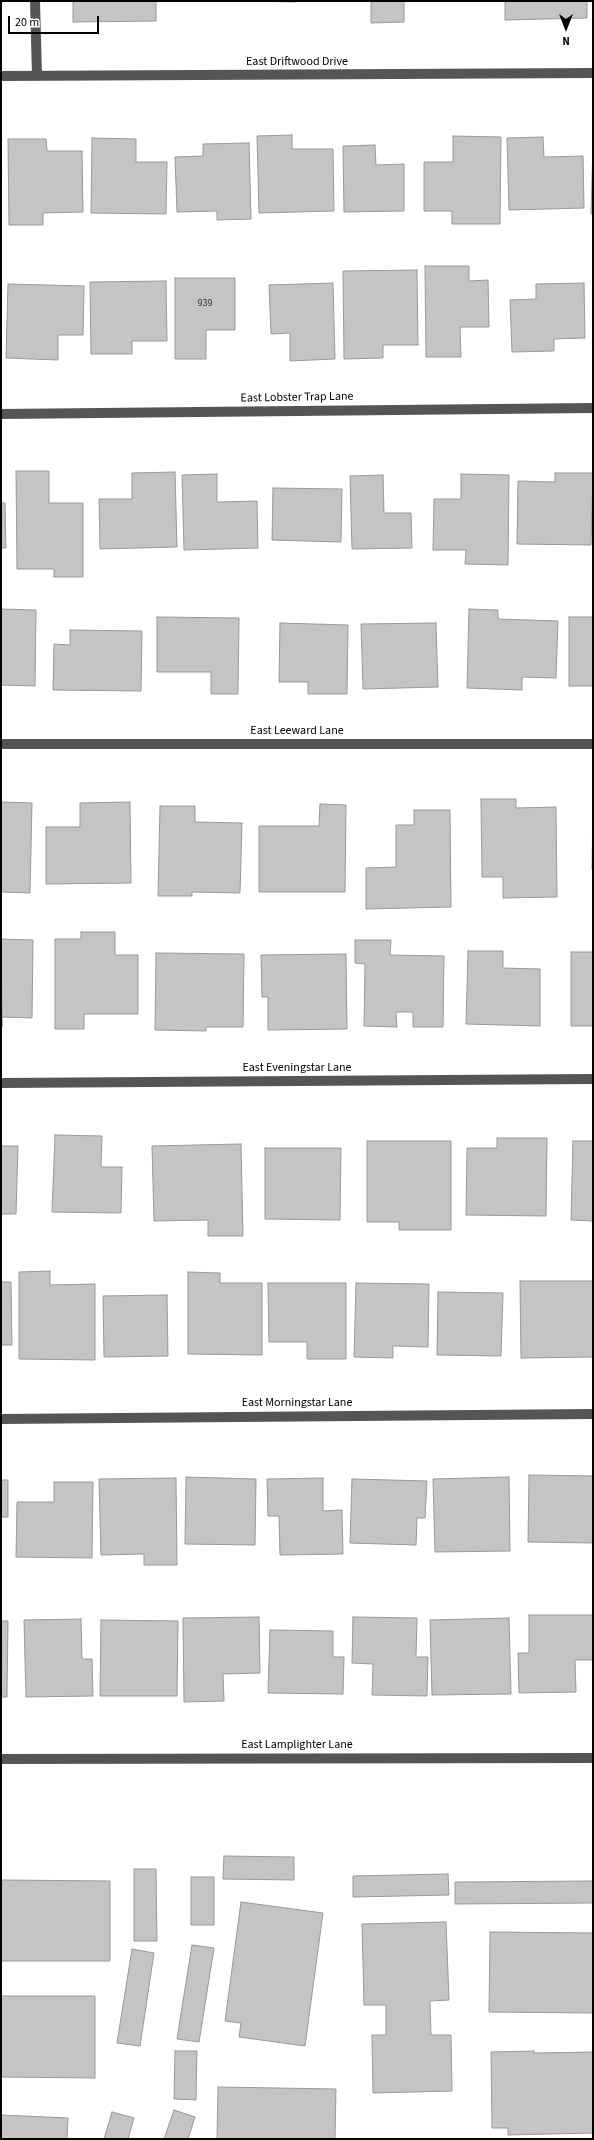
<!DOCTYPE html>
<html>
<head>
<meta charset="utf-8">
<style>
	body { margin:0 }
	#map { position:relative; width:594px; height:2140px; overflow:hidden; background:#fff; font-family:"Source Sans 3",sans-serif }
	canvas { display:block }
	.frame { position:absolute; inset:0; border:2px solid #000; pointer-events:none }
	.north { position:absolute; left:546px; top:8px; width:40px; height:40px; -webkit-text-stroke:3px #fff; paint-order:stroke; rotate:180deg; font-size:11px; font-weight:700; line-height:16px; text-align:center; color:#000 }
	.north::after { content:''; display:block; margin:auto; width:14px; height:18px; background:#000; clip-path:polygon(50% 0,100% 100%,50% 72%,0 100%) }
	.scale { position:absolute; left:8px; top:16px; width:91px; height:18px; box-sizing:border-box; border:2px solid #000; border-top:0; padding-left:5px; font-size:12px; line-height:14px; white-space:nowrap; color:#000; -webkit-text-stroke:3px #fff; paint-order:stroke }
</style>
</head>
<body>
<div id="map">
<canvas width="594" height="2140"></canvas>
<div class="frame"></div>
<div class="north">N</div>
<div class="scale">20 m</div>
</div>
<script>
const context = document.querySelector('canvas').getContext('2d');
context.lineJoin = 'round';
function fillPath(path, color) { context.fillStyle = color; context.fill(path, 'evenodd'); }
const shape = rows => new Path2D(rows.map(r => 'M' + r).join(''));
function stroke(path, color, width, dash) { context.strokeStyle = color; context.lineWidth = width; context.lineCap = dash ? 'butt' : 'round'; context.setLineDash(dash || []); context.stroke(path); }
function drawText(font, color, halo, rows, align = 'center') {
  context.font = font + ' "Source Sans 3",sans-serif'; context.lineWidth = 3; context.setLineDash([]); context.textBaseline = 'middle'; context.strokeStyle = halo; context.fillStyle = color; for (const [text, x, y, turn = 0] of rows) {
    context.save(); context.translate(x, y); context.rotate((+turn || 0) * Math.PI / 180); context.textAlign = isNaN(turn) ? turn : align; if (halo) context.strokeText(text, 0, 0); context.fillText(text, 0, 0); context.restore();
  }
}
const building = shape([
	[73,1,156,1,156,21,73,22,73,1],
	[246,1,296,1,296,2,246,1],
	[371,1,404,1,404,22,371,23,371,1],
	[505,1,587,1,587,18,505,20,505,1],
	[292,135,292,149,333,149,334,211,259,213,257,136,292,135],
	[453,136,501,137,500,224,452,224,452,211,424,211,424,162,453,162,453,136],
	[543,137,544,157,583,156,584,208,509,210,507,138,543,137],
	[92,138,136,139,136,162,167,162,166,214,91,213,92,138],
	[8,139,46,139,47,151,82,151,83,212,43,213,43,225,9,225,8,139],
	[593,142,593,214,591,214,593,142],
	[249,143,251,219,217,220,217,211,177,212,175,157,203,156,203,144,249,143],
	[375,145,376,165,404,164,404,211,344,212,343,146,375,145],
	[425,266,469,266,469,281,488,280,489,327,460,327,461,357,426,357,425,266],
	[417,270,418,345,383,345,383,358,344,359,343,271,417,270],
	[175,278,235,278,235,330,206,330,206,359,175,359,175,278],
	[166,281,167,341,132,341,132,354,91,354,90,282,166,281],
	[333,283,335,359,290,361,290,333,271,334,269,285,333,283],
	[584,283,585,338,554,339,554,351,512,352,510,300,536,299,536,284,584,283],
	[8,284,84,286,83,335,58,335,58,360,6,358,8,284],
	[16,471,49,471,49,503,83,503,83,577,54,577,54,569,17,569,16,471],
	[175,472,177,547,100,549,99,499,132,499,132,473,175,472],
	[555,473,593,473,591,545,517,544,518,481,555,482,555,473],
	[217,474,217,502,257,501,258,548,184,550,182,475,217,474],
	[461,474,509,475,508,565,465,564,466,550,433,550,434,499,461,499,461,474],
	[383,475,384,513,411,513,412,548,352,549,350,476,383,475],
	[273,488,342,489,341,542,272,540,273,488],
	[1,503,5,503,6,548,1,548,1,503],
	[1,609,36,610,35,686,1,685,1,609],
	[469,609,498,610,498,619,558,621,556,678,522,677,522,690,467,688,469,609],
	[157,617,239,618,238,694,211,694,211,672,157,672,157,617],
	[569,617,593,617,593,686,569,686,569,617],
	[280,623,348,625,347,694,308,694,308,682,279,682,280,623],
	[436,623,438,687,363,689,361,624,436,623],
	[70,630,142,631,141,691,53,690,54,644,70,645,70,630],
	[481,799,516,799,516,808,556,807,557,897,503,898,503,877,482,877,481,799],
	[593,800,593,869,592,869,593,800],
	[1,802,32,803,30,893,1,892,1,802],
	[130,802,131,883,46,884,46,827,80,827,80,803,130,802],
	[320,804,346,805,345,892,259,892,259,826,319,826,320,804],
	[160,806,195,806,195,822,242,823,240,893,192,892,192,896,158,896,160,806],
	[414,810,450,810,451,907,366,909,366,868,396,867,396,825,414,825,414,810],
	[81,932,115,932,115,955,138,955,138,1014,84,1014,84,1029,55,1029,55,939,81,939,81,932],
	[1,939,33,940,32,1018,2,1017,2,1027,1,939],
	[355,940,391,940,390,955,444,956,443,1027,413,1027,413,1012,396,1012,397,1027,364,1026,365,964,355,963,355,940],
	[468,951,503,951,503,968,540,969,540,1026,466,1024,468,951],
	[571,952,593,952,593,1026,571,1026,571,952],
	[156,953,244,954,243,1027,206,1027,206,1031,155,1030,156,953],
	[346,954,347,1029,268,1030,268,997,262,997,261,955,346,954],
	[55,1135,102,1136,101,1167,122,1167,121,1213,52,1212,55,1135],
	[497,1138,547,1138,546,1216,466,1215,467,1148,497,1148,497,1138],
	[367,1141,451,1141,451,1230,399,1230,399,1222,367,1222,367,1141],
	[573,1141,593,1141,593,1221,571,1220,573,1141],
	[241,1144,243,1236,208,1236,208,1220,154,1221,152,1146,241,1144],
	[1,1146,18,1146,16,1214,1,1214,1,1146],
	[265,1148,341,1148,340,1220,265,1219,265,1148],
	[50,1271,50,1285,95,1284,95,1360,19,1359,19,1272,50,1271],
	[188,1272,220,1273,220,1283,262,1283,262,1355,188,1354,188,1272],
	[520,1281,593,1281,593,1357,521,1358,520,1281],
	[1,1282,11,1282,12,1345,1,1345,1,1282],
	[268,1283,346,1283,346,1359,307,1359,307,1342,269,1342,268,1283],
	[356,1283,429,1284,428,1347,393,1346,393,1358,354,1357,356,1283],
	[438,1292,503,1293,501,1356,437,1355,438,1292],
	[167,1295,168,1356,104,1357,103,1296,167,1295],
	[529,1475,593,1476,593,1543,528,1542,529,1475],
	[186,1477,256,1479,255,1545,185,1544,186,1477],
	[509,1477,510,1551,435,1552,433,1479,509,1477],
	[176,1478,177,1565,144,1565,144,1554,101,1555,99,1479,176,1478],
	[323,1478,323,1511,342,1510,343,1554,280,1555,279,1516,268,1516,267,1479,323,1478],
	[352,1479,427,1481,425,1518,417,1518,416,1545,350,1543,352,1479],
	[1,1480,8,1480,8,1517,1,1517,1,1480],
	[54,1482,93,1482,92,1558,16,1557,17,1502,54,1502,54,1482],
	[529,1615,593,1615,593,1660,575,1660,576,1692,519,1693,518,1653,529,1653,529,1615],
	[259,1617,260,1673,223,1674,224,1701,184,1702,183,1618,259,1617],
	[353,1617,417,1618,416,1657,428,1657,427,1696,372,1695,373,1664,352,1663,353,1617],
	[509,1618,511,1694,432,1695,430,1620,509,1618],
	[81,1619,82,1659,92,1659,93,1696,26,1697,24,1620,81,1619],
	[101,1620,178,1621,177,1696,100,1696,101,1620],
	[1,1621,8,1621,7,1697,1,1697,1,1621],
	[270,1630,333,1631,333,1657,344,1657,343,1694,268,1693,270,1630],
	[224,1856,294,1857,294,1880,223,1879,224,1856],
	[134,1869,156,1869,157,1941,134,1941,134,1869],
	[448,1874,449,1895,353,1897,353,1876,448,1874],
	[191,1877,214,1877,214,1925,191,1925,191,1877],
	[1,1880,110,1881,110,1961,1,1961,1,1880],
	[593,1881,593,1903,455,1904,455,1882,593,1881],
	[241,1902,323,1913,305,2046,239,2037,241,2023,225,2021,241,1902],
	[446,1922,449,2000,430,2001,431,2035,451,2035,452,2091,373,2093,372,2035,386,2035,386,2005,364,2005,362,1924,446,1922],
	[490,1932,593,1933,593,2013,489,2012,490,1932],
	[192,1945,214,1948,199,2042,177,2039,192,1945],
	[132,1949,154,1953,140,2046,117,2043,132,1949],
	[1,1996,95,1996,95,2078,1,2077,1,1996],
	[175,2051,197,2051,196,2100,174,2099,175,2051],
	[534,2051,534,2053,593,2052,593,2133,508,2135,508,2128,492,2128,491,2052,534,2051],
	[218,2087,336,2089,335,2139,217,2139,218,2087],
	[174,2110,195,2117,188,2139,164,2139,174,2110],
	[112,2112,134,2118,128,2139,104,2139,112,2112],
	[1,2115,68,2118,67,2139,1,2139,1,2115]
]);
fillPath(building, '#c4c4c4');
stroke(building, '#999', 1);
stroke(shape([
	[35,1,37,76],
	[1,76,593,73],
	[1,414,593,408],
	[1,744,593,744],
	[1,1083,593,1079],
	[1,1419,593,1414],
	[1,1759,593,1758]
]), '#555', 10);
drawText('10px', '#313131', null, [
	["939",205,304]
]);
drawText('12px', '#000', '#fff', [
	["East Driftwood Drive",297,62],
	["East Lobster Trap Lane",297,398,-1],
	["East Leeward Lane",297,731],
	["East Eveningstar Lane",297,1068],
	["East Morningstar Lane",297,1403],
	["East Lamplighter Lane",297,1745]
]);
</script>
</body>
</html>
